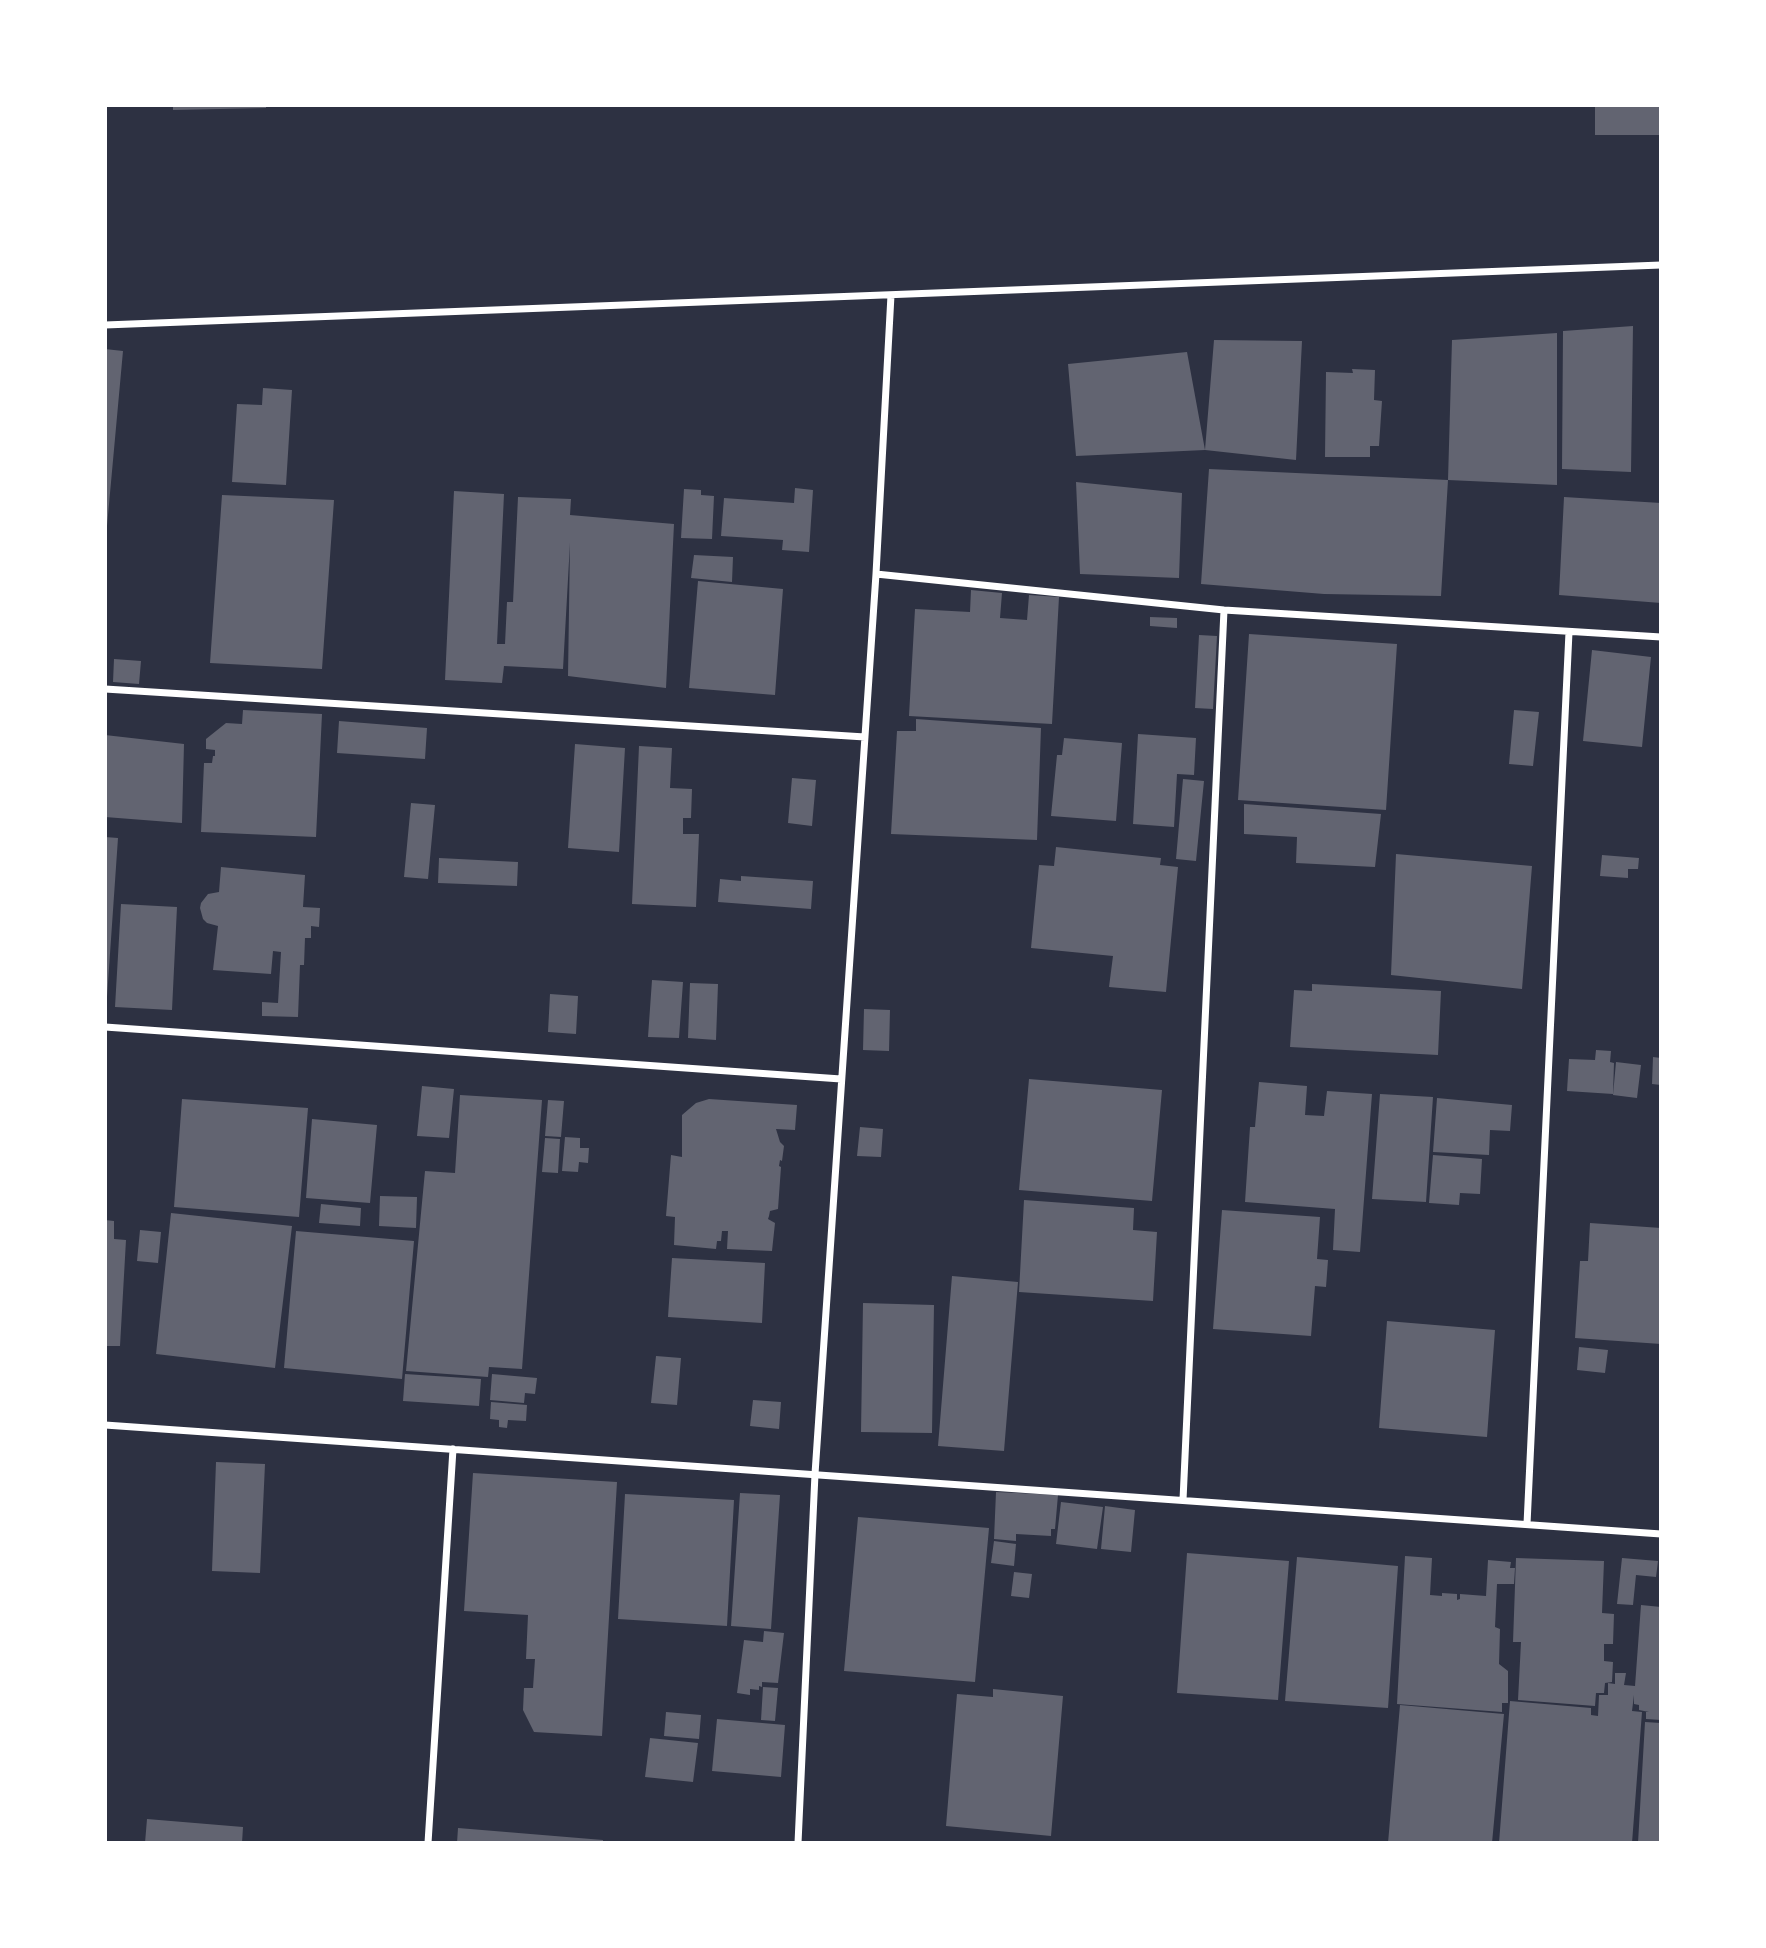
<!DOCTYPE html>
<html>
<head>
<meta charset="utf-8">
<style>
	body { margin:0 }
	#map { position:relative; width:1766px; height:1948px; overflow:hidden; background:#2d3142; font-family:Barlow,sans-serif }
	canvas { display:block }
	.frame { position:absolute; inset:0; border:107px solid #fff; pointer-events:none }
</style>
</head>
<body>
<div id="map">
<canvas width="1766" height="1948"></canvas>
<div class="frame"></div>
</div>
<script>
const context = document.querySelector('canvas').getContext('2d');
context.lineJoin = 'round';
function fillPath(path, color) { context.fillStyle = color; context.fill(path, 'evenodd'); }
const shape = rows => new Path2D(rows.map(r => 'M' + r).join(''));
function stroke(path, color, width, dash) { context.strokeStyle = color; context.lineWidth = width; context.lineCap = dash ? 'butt' : 'round'; context.setLineDash(dash || []); context.stroke(path); }
fillPath(shape([
	[173,105,266,105,266,108,173,110],
	[1595,105,1661,105,1661,135,1595,135],
	[1633,326,1631,472,1562,469,1563,331],
	[1557,333,1557,485,1448,480,1452,340],
	[1214,340,1302,341,1296,460,1205,450,1076,456,1068,364,1187,352,1205,450],
	[105,349,123,351,107,526,105,526],
	[1352,369,1375,370,1374,400,1382,401,1379,446,1370,446,1370,457,1325,457,1326,372,1353,373],
	[263,388,292,390,286,485,232,482,237,404,262,405],
	[1209,469,1448,480,1441,596,1324,594,1201,584],
	[1076,482,1182,493,1179,578,1080,574],
	[795,488,813,490,809,552,782,550,783,540,721,536,724,498,794,503],
	[684,489,701,490,701,495,714,496,712,539,681,538],
	[454,491,504,494,497,644,505,644,507,602,513,602,518,497,571,499,570,515,674,524,666,688,568,676,570,543,563,669,504,666,502,683,445,680],
	[222,495,334,500,322,669,210,663],
	[1564,497,1661,503,1661,603,1559,595],
	[694,555,733,557,732,582,691,578],
	[698,581,783,589,775,695,689,688],
	[971,590,1002,593,1000,618,1027,620,1029,595,1059,597,1052,724,909,716,915,609,970,612],
	[1150,617,1177,618,1177,628,1150,626],
	[1249,634,1397,644,1386,810,1238,800],
	[1199,635,1217,636,1213,709,1195,708],
	[1592,650,1651,657,1642,747,1583,741],
	[114,659,141,661,139,684,113,682],
	[243,710,322,714,316,837,201,832,204,763,212,763,213,756,215,756,215,750,206,749,206,739,226,723,242,724],
	[1514,710,1539,712,1533,766,1509,764],
	[916,719,1041,728,1037,840,891,834,897,731,916,731],
	[339,721,427,728,425,759,337,753],
	[1138,734,1196,738,1194,775,1177,774,1174,827,1133,824],
	[105,735,184,744,182,823,105,817],
	[1064,738,1122,743,1116,821,1051,816,1057,755,1062,755],
	[575,744,625,748,619,852,568,848],
	[639,746,672,748,670,788,692,789,691,818,683,818,683,834,699,834,696,907,632,904],
	[792,778,816,780,812,826,788,823],
	[1183,779,1204,781,1196,861,1176,859],
	[411,803,435,805,428,879,404,877],
	[1244,804,1381,814,1375,867,1296,863,1297,837,1244,834],
	[105,837,118,838,107,997,105,997],
	[1056,847,1161,858,1160,865,1178,867,1166,992,1109,987,1113,956,1031,948,1039,865,1054,866],
	[1396,854,1532,866,1522,989,1391,975],
	[1602,855,1639,858,1638,869,1628,869,1628,878,1600,876],
	[439,858,518,862,517,886,438,883],
	[221,867,305,875,303,907,320,908,319,927,311,926,311,938,305,938,304,965,300,965,298,1017,262,1016,262,1002,278,1003,281,952,273,951,271,974,213,970,218,926,207,923,203,919,200,908,201,903,208,894,219,892],
	[741,876,813,881,811,909,718,902,720,879,741,881],
	[121,904,177,907,172,1010,115,1007],
	[652,980,683,982,679,1038,648,1037],
	[690,983,718,984,716,1040,688,1038],
	[1312,984,1441,991,1438,1055,1290,1047,1294,990,1312,991],
	[550,994,578,996,576,1034,548,1032],
	[864,1009,890,1010,889,1051,863,1050],
	[1596,1050,1611,1051,1610,1062,1614,1063,1613,1094,1567,1091,1569,1059,1595,1060],
	[1653,1057,1661,1058,1661,1085,1652,1084],
	[1616,1062,1641,1065,1637,1098,1613,1095],
	[1029,1079,1162,1090,1152,1201,1019,1190],
	[1259,1082,1307,1086,1305,1115,1324,1116,1327,1091,1372,1094,1360,1252,1333,1250,1335,1209,1245,1202,1250,1127,1255,1127],
	[422,1086,454,1089,449,1138,417,1136],
	[1380,1094,1433,1097,1426,1202,1372,1199],
	[460,1095,542,1100,522,1369,489,1367,488,1377,406,1371,425,1171,455,1173],
	[1437,1098,1512,1105,1510,1131,1490,1130,1489,1155,1433,1152],
	[182,1099,308,1108,299,1217,174,1207],
	[709,1099,797,1105,795,1130,776,1129,780,1142,784,1146,782,1161,780,1160,779,1166,781,1167,778,1209,770,1211,769,1216,768,1219,775,1223,772,1251,727,1249,728,1231,722,1231,721,1241,717,1241,716,1249,674,1245,675,1217,666,1216,671,1155,682,1157,682,1115,696,1103],
	[548,1100,564,1101,561,1137,545,1136],
	[312,1119,377,1125,370,1203,306,1198],
	[860,1127,883,1129,881,1157,857,1156],
	[565,1137,580,1138,580,1148,589,1148,588,1163,579,1162,578,1172,562,1171],
	[545,1138,560,1139,558,1173,542,1172],
	[1433,1155,1482,1159,1480,1194,1460,1193,1459,1205,1429,1203],
	[380,1196,417,1197,416,1228,379,1226],
	[1024,1200,1134,1208,1133,1230,1157,1232,1153,1301,1019,1292],
	[321,1204,361,1208,360,1226,319,1223],
	[1222,1210,1320,1217,1317,1259,1328,1260,1326,1287,1315,1286,1311,1336,1213,1329],
	[171,1213,292,1226,275,1368,156,1354],
	[105,1220,114,1221,114,1239,126,1240,120,1346,105,1346],
	[1590,1223,1661,1228,1661,1344,1575,1338,1580,1261,1588,1261],
	[140,1230,161,1232,158,1263,137,1261],
	[296,1231,414,1241,402,1379,284,1368],
	[672,1258,765,1263,762,1323,668,1317],
	[952,1276,1018,1282,1004,1451,938,1446],
	[863,1303,934,1305,932,1433,861,1432],
	[1387,1321,1495,1330,1487,1437,1379,1428],
	[1579,1347,1608,1350,1605,1373,1577,1370],
	[656,1356,681,1358,677,1405,651,1403],
	[405,1374,481,1379,479,1406,403,1401],
	[492,1374,537,1378,535,1394,525,1393,524,1403,490,1400],
	[753,1400,781,1402,779,1429,750,1426],
	[491,1402,527,1405,526,1421,508,1420,507,1428,499,1427,499,1420,490,1419],
	[216,1462,265,1464,260,1573,212,1571],
	[473,1473,617,1482,602,1736,534,1732,523,1710,524,1688,533,1688,535,1659,526,1659,528,1615,464,1611],
	[996,1492,1058,1495,1055,1529,1051,1529,1051,1536,1016,1534,1016,1541,994,1539],
	[740,1493,780,1495,771,1629,731,1626],
	[625,1494,734,1500,727,1626,618,1619],
	[1061,1502,1103,1507,1097,1549,1056,1544],
	[1105,1506,1135,1510,1131,1552,1101,1549],
	[858,1517,989,1528,975,1682,844,1671],
	[994,1541,1016,1544,1014,1566,991,1563],
	[1187,1553,1289,1561,1278,1700,1177,1693],
	[1405,1556,1432,1558,1430,1595,1442,1596,1442,1593,1457,1594,1457,1600,1460,1599,1460,1594,1486,1596,1488,1560,1511,1562,1510,1568,1515,1568,1514,1584,1497,1584,1495,1627,1500,1629,1499,1664,1508,1671,1508,1703,1502,1703,1502,1712,1397,1704],
	[1297,1557,1398,1566,1388,1708,1285,1701],
	[1516,1558,1604,1561,1602,1613,1614,1614,1613,1644,1604,1644,1604,1661,1613,1662,1612,1682,1605,1683,1604,1693,1596,1693,1595,1706,1518,1700,1521,1642,1513,1642],
	[1622,1558,1658,1561,1656,1577,1636,1575,1633,1605,1617,1604],
	[1014,1572,1032,1574,1029,1598,1011,1596],
	[1641,1605,1661,1607,1661,1720,1646,1719,1646,1712,1649,1712,1639,1710,1639,1705,1634,1704,1634,1695,1632,1711,1642,1712,1632,1843,1499,1843,1510,1701,1591,1708,1591,1715,1598,1716,1599,1695,1608,1695,1608,1683,1615,1684,1615,1673,1626,1673,1624,1685,1635,1686],
	[764,1631,784,1633,778,1683,762,1682,762,1687,759,1686,759,1690,750,1689,750,1695,737,1693,744,1640,763,1642],
	[763,1687,778,1688,775,1721,761,1720],
	[993,1689,1063,1696,1051,1836,946,1826,957,1694,993,1697],
	[1400,1705,1504,1714,1492,1843,1388,1843],
	[666,1712,701,1715,699,1739,664,1736],
	[717,1719,785,1725,781,1777,712,1771],
	[1645,1722,1661,1723,1661,1843,1638,1843],
	[650,1738,698,1743,693,1782,645,1777],
	[147,1819,243,1827,242,1843,145,1843],
	[458,1828,603,1840,603,1843,457,1843]
]), '#626471');
stroke(shape([
	[105,325,1661,265],
	[876,574,1224,610,1661,637],
	[105,689,865,737],
	[105,1027,841,1079],
	[105,1425,1661,1534],
	[1183,1500,1224,610],
	[1527,1524,1569,632],
	[428,1843,453,1449],
	[798,1843,815,1474,876,574,891,295]
]), '#fff', 7);
</script>
</body>
</html>
